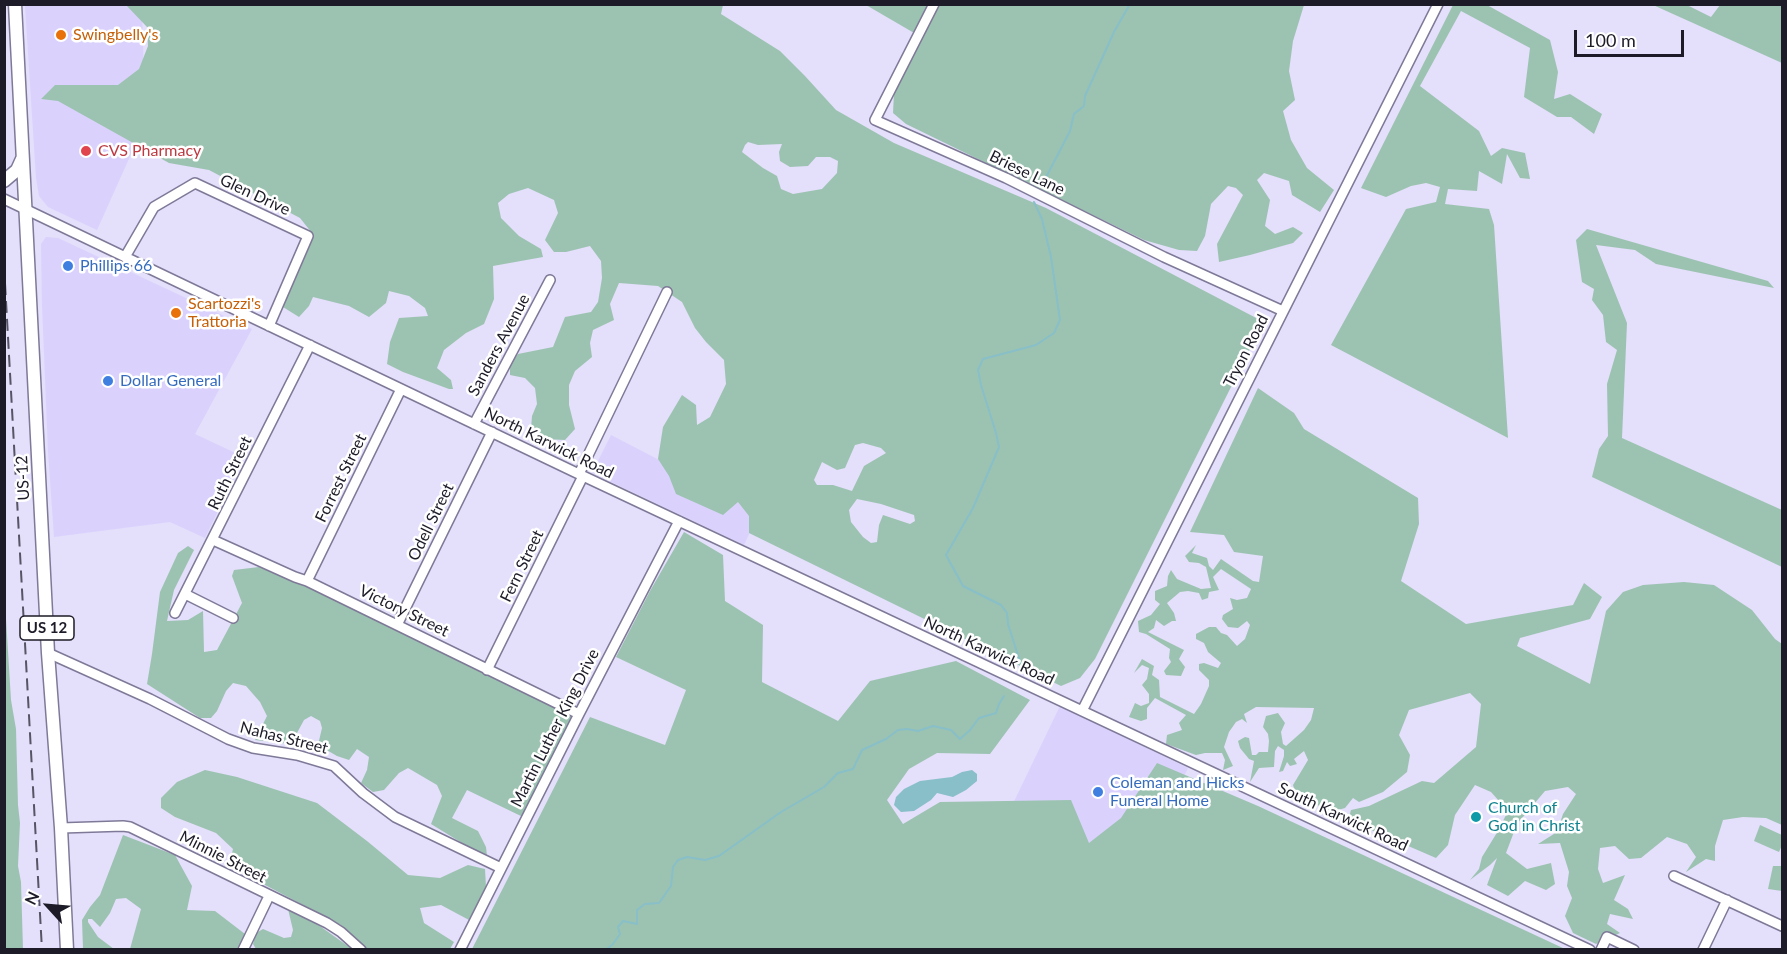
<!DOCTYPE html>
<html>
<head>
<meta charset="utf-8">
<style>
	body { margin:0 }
	#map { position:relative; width:1787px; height:954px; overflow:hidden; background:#e4dffb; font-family:Lato,sans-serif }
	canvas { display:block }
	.frame { position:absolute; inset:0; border:6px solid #1d1b27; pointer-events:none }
	.north { position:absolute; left:18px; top:876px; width:60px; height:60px; -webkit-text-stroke:4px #fff; paint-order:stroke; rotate:296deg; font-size:16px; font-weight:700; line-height:24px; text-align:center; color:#1d1b27 }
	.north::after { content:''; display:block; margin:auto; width:21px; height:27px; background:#1d1b27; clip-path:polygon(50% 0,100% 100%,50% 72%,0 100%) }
	.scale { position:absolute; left:1574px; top:30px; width:110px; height:27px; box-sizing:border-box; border:3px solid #1d1b27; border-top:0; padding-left:8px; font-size:18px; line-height:21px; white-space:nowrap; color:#1d1b27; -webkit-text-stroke:4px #fff; paint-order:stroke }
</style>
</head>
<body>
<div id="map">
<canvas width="1787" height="954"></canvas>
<div class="frame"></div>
<div class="north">N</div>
<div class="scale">100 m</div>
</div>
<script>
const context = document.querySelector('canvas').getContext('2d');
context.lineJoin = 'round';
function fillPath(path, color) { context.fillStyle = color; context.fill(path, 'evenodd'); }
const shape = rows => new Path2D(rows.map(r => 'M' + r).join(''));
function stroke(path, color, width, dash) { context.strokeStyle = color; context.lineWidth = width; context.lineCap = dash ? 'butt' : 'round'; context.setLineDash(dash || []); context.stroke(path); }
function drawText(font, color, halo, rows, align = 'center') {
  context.font = font + ' Lato,sans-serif'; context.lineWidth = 5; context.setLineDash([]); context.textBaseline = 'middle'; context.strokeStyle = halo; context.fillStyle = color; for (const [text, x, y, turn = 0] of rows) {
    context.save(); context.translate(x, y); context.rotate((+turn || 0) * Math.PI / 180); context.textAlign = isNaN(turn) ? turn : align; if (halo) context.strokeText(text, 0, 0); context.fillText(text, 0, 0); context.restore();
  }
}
fillPath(shape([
	[25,5,142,5,145,123,97,230,48,207,39,196,36,178],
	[46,237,58,238,252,329,195,434,244,457,205,538,170,522,54,537,48,451,42,305,41,244],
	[611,435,719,491,761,508,744,545,592,473],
	[1060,706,1188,768,1121,905,994,843]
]), '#dad2fc');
fillPath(shape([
	[126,5,723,5,721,14,780,51,805,76,836,110,894,143,1046,208,1260,320,1261,327,1095,659,1080,678,1061,686,749,533,749,516,738,502,723,515,676,494,669,476,658,459,663,427,682,395,696,405,697,425,710,417,726,384,724,360,706,342,695,328,682,302,658,286,619,283,610,304,614,320,593,330,590,343,592,357,575,371,569,385,569,405,575,429,565,440,545,439,531,428,532,416,537,404,535,388,525,378,510,375,510,364,518,354,553,347,565,317,591,312,598,302,602,278,601,261,590,246,566,252,554,252,545,240,558,213,554,200,528,188,509,194,498,203,501,218,519,236,541,249,543,257,493,266,494,299,484,324,466,333,444,350,437,368,451,380,453,389,449,389,403,372,387,364,390,342,399,318,428,316,425,308,409,296,389,291,386,303,369,317,349,306,313,297,309,306,299,317,283,307,312,233,300,218,209,170,169,163,58,101,41,99,55,85,118,85,139,69,148,46,147,27],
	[748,142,758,145,782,144,779,152,780,161,790,167,808,166,816,157,830,157,838,161,837,173,822,189,793,194,781,189,777,176,763,168,742,152,745,145],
	[863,443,881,448,886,453,864,466,852,491,833,485,817,485,814,480,822,462,837,470,845,468,855,445],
	[857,499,881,504,914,515,915,521,910,524,883,515,879,525,877,542,871,543,863,537,851,522,849,510],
	[866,5,1304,5,1293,41,1289,71,1295,100,1283,111,1291,140,1307,168,1334,190,1320,212,1292,195,1289,181,1264,173,1257,180,1270,200,1265,226,1275,234,1293,227,1303,233,1293,243,1250,255,1219,262,1217,244,1243,195,1236,188,1228,186,1211,204,1205,236,1197,251,1179,250,1144,240,906,124,893,113,894,93,921,37],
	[1453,5,1487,5,1550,40,1558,72,1554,99,1570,94,1602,114,1594,134,1571,117,1557,117,1524,97,1530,48,1461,11,1420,86,1479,131,1491,156,1502,148,1525,153,1530,179,1520,178,1507,154,1502,184,1479,171,1477,191,1448,189,1445,204,1489,209,1494,225,1508,438,1331,345,1406,209,1436,202,1440,187,1426,183,1411,186,1386,197,1361,188],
	[1653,5,1687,5,1711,17,1720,5,1782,5,1782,63],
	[1587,229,1768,281,1774,288,1656,264,1635,250,1596,245,1627,323,1622,438,1782,510,1782,567,1592,477,1599,449,1608,436,1607,384,1617,350,1606,342,1603,315,1592,300,1594,289,1582,282,1576,240],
	[1258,388,1294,413,1304,429,1418,498,1419,524,1401,581,1466,624,1573,605,1584,583,1602,597,1590,619,1520,638,1517,646,1590,684,1606,611,1623,592,1643,585,1684,582,1714,585,1752,610,1775,639,1782,644,1782,825,1766,818,1743,817,1723,820,1715,846,1715,861,1706,859,1686,872,1696,857,1687,844,1667,837,1641,858,1629,859,1615,846,1600,848,1598,869,1603,883,1625,875,1614,900,1628,909,1633,919,1610,914,1607,924,1620,933,1596,944,1573,933,1565,916,1572,898,1567,886,1569,872,1560,843,1538,844,1557,832,1563,814,1576,794,1568,787,1545,791,1517,824,1506,853,1527,869,1551,863,1555,884,1546,890,1525,881,1508,896,1487,885,1497,858,1490,865,1470,880,1479,869,1482,857,1498,831,1508,811,1491,792,1475,785,1455,815,1448,845,1436,858,1348,820,1351,810,1369,806,1422,781,1434,783,1476,747,1481,704,1470,693,1409,710,1399,735,1410,755,1407,772,1383,792,1359,802,1353,798,1345,808,1338,810,1328,810,1296,795,1293,785,1308,760,1304,751,1294,759,1297,764,1290,766,1287,762,1283,771,1279,772,1284,756,1284,750,1278,746,1275,751,1274,767,1259,768,1250,782,1254,761,1249,759,1240,748,1238,741,1245,737,1249,738,1252,755,1256,755,1259,752,1268,752,1269,741,1268,734,1263,727,1266,716,1278,713,1285,723,1281,732,1283,744,1286,746,1304,730,1311,720,1314,708,1256,707,1244,714,1247,723,1242,719,1236,722,1229,732,1224,747,1233,766,1223,770,1225,760,1222,753,1205,753,1196,755,1166,744,1167,735,1182,730,1179,723,1186,715,1155,698,1147,708,1147,719,1141,721,1129,717,1135,703,1141,706,1149,703,1149,694,1142,685,1147,679,1149,668,1142,665,1134,673,1142,659,1154,666,1152,675,1159,680,1160,697,1194,714,1201,704,1209,686,1209,680,1199,670,1199,664,1204,663,1218,668,1221,663,1208,652,1204,643,1196,639,1196,634,1209,627,1216,627,1221,633,1227,635,1237,646,1245,639,1250,625,1247,621,1238,628,1228,627,1222,619,1223,615,1233,609,1230,598,1237,600,1247,598,1251,589,1221,569,1213,577,1219,590,1209,592,1208,598,1202,600,1199,593,1188,591,1180,592,1167,603,1174,613,1176,621,1172,621,1164,626,1156,620,1154,628,1148,632,1184,650,1179,659,1185,667,1181,676,1166,675,1164,671,1171,662,1169,658,1170,649,1146,634,1139,632,1138,621,1151,615,1160,604,1155,600,1155,591,1167,586,1168,576,1171,570,1177,579,1201,589,1211,588,1206,567,1199,563,1189,562,1185,556,1196,545,1192,553,1207,558,1209,566,1213,570,1221,559,1253,581,1259,582,1263,556,1234,552,1224,535,1190,532],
	[684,532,723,555,725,601,763,625,762,682,838,721,870,681,956,661,1030,700,990,754,937,753,909,769,887,800,903,824,940,802,1071,800,1089,843,1121,818,1157,763,1258,806,1565,949,472,949,590,717,665,745,686,690,616,657,650,591],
	[188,546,194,550,174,590,167,621,188,620,203,611,204,652,217,650,242,603,232,576,234,570,259,567,313,588,573,716,523,817,467,790,452,818,478,831,486,847,487,856,475,851,431,824,442,796,437,785,408,768,399,773,384,790,373,792,361,783,367,770,369,757,357,749,349,760,337,756,318,745,322,728,320,721,311,716,304,720,291,744,255,740,267,716,260,702,246,686,233,683,226,691,217,711,211,718,200,718,147,684,152,654,160,592,178,553],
	[4,586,11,700,16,729,18,805,20,823,18,866,21,882,23,949,5,949],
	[205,770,237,777,317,803,367,841,408,875,440,878,468,865,485,869,486,887,469,920,441,905,420,908,424,923,454,942,450,949,367,949,341,925,229,866,233,849,216,833,175,817,161,808,161,798,177,782],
	[1760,825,1782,835,1782,845,1779,852,1754,841],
	[123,835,175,855,192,886,187,910,215,911,245,934,237,949,130,949,141,909,126,898,116,899,110,913,100,927,92,919,88,919,88,922,98,937,114,949,83,949,82,920,90,907,100,895],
	[1773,866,1782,866,1782,891,1768,889],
	[288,909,310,919,352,949,256,949,253,944,256,933,263,929,284,938,291,937,293,930]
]), '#9cc3b1');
fillPath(shape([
	[972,770,977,774,977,781,966,790,953,797,937,793,931,800,914,811,901,812,894,805,896,797,904,789,920,781,952,777,962,772]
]), '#88bfc8');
stroke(shape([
	[1041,187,1070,131,1074,114,1084,106,1085,96,1114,32,1130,4],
	[1021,665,1008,624,1007,613,1001,605,963,586,946,555,973,508,999,447,996,433,981,385,978,370,983,359,1036,345,1054,333,1060,320,1051,257,1042,219,1034,202],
	[606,950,613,944,620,934,618,927,623,921,637,924,637,910,645,904,659,903,671,886,673,867,678,860,687,857,705,860,719,856,781,812,824,787,838,773,853,769,862,750,886,739,898,730,907,729,918,731,933,726,951,730,960,739,970,730,979,718,996,713,999,704,1004,696]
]), '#88bfc8', 2);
const minor = shape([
	[934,4,875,120,1006,178,1164,257,1283,311],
	[4,199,583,476,1590,950],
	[125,257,154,207,195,183,308,236,269,326],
	[474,424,550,280],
	[579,474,667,292],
	[213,540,295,577,307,581,579,714],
	[307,581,401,389],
	[185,594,233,618],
	[175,613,310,345],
	[397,625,492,432],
	[48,653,150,699,228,739,253,748,297,755,334,766,363,793,395,817,501,868],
	[487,670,583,476],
	[1082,711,1438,4],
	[61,828,123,826,130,827,327,923,341,932,361,950],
	[1674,876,1782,926],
	[243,950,269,896],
	[460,950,579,714,679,521],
	[1601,950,1607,937,1634,950],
	[1703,950,1727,900]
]);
const major = shape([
	[15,4,48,653,61,828,67,950],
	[4,181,17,170,22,159]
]);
stroke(minor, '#7f7998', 12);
stroke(major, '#7f7998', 15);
stroke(minor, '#fff', 9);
stroke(major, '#fff', 12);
stroke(shape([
	[4,265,42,950]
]), '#575465', 2, [12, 6]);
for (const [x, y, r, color] of [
	[61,35,6,"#e8710a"],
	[86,151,6,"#e0444e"],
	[68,266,6,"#3f7fe0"],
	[176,313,6,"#e8710a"],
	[108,381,6,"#3f7fe0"],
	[1098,792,6,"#3f7fe0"],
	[1476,817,6,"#0f9aa8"]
]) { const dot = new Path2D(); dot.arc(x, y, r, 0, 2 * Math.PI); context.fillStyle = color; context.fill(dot); stroke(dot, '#fff', 2); }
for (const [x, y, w] of [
	[47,628,54]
]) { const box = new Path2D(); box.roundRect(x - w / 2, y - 12, w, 24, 4.5); context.fillStyle = '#fff'; context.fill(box); stroke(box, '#1d1b27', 1.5); }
drawText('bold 15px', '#1d1b27', null, [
	["US 12",47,628]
]);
drawText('16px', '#c56008', '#fff', [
	["Swingbelly's",73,35],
	["Scartozzi's",188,304],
	["Trattoria",188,322]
], 'left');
drawText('16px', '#be3a42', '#fff', [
	["CVS Pharmacy",98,151]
], 'left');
drawText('16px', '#1d1b27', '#fff', [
	["Briese Lane",1027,173,26],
	["Glen Drive",255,195,25],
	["Sanders Avenue",499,345,-62],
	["Tryon Road",1246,351,-63],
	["North Karwick Road",549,443,26],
	["Ruth Street",230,473,-64],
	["US-12",23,478,-93],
	["Forrest Street",341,478,-64],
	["Odell Street",431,522,-64],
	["Fern Street",522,566,-64],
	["Victory Street",404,611,26],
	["North Karwick Road",989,651,25],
	["Martin Luther King Drive",555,728,-63],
	["Nahas Street",284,738,14],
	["South Karwick Road",1343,817,25],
	["Minnie Street",223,857,27]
]);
drawText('16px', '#366cbe', '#fff', [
	["Phillips 66",80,266],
	["Dollar General",120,381],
	["Coleman and Hicks",1110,783],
	["Funeral Home",1110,801]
], 'left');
drawText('16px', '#0d838f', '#fff', [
	["Church of",1488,808],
	["God in Christ",1488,826]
], 'left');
</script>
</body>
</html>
